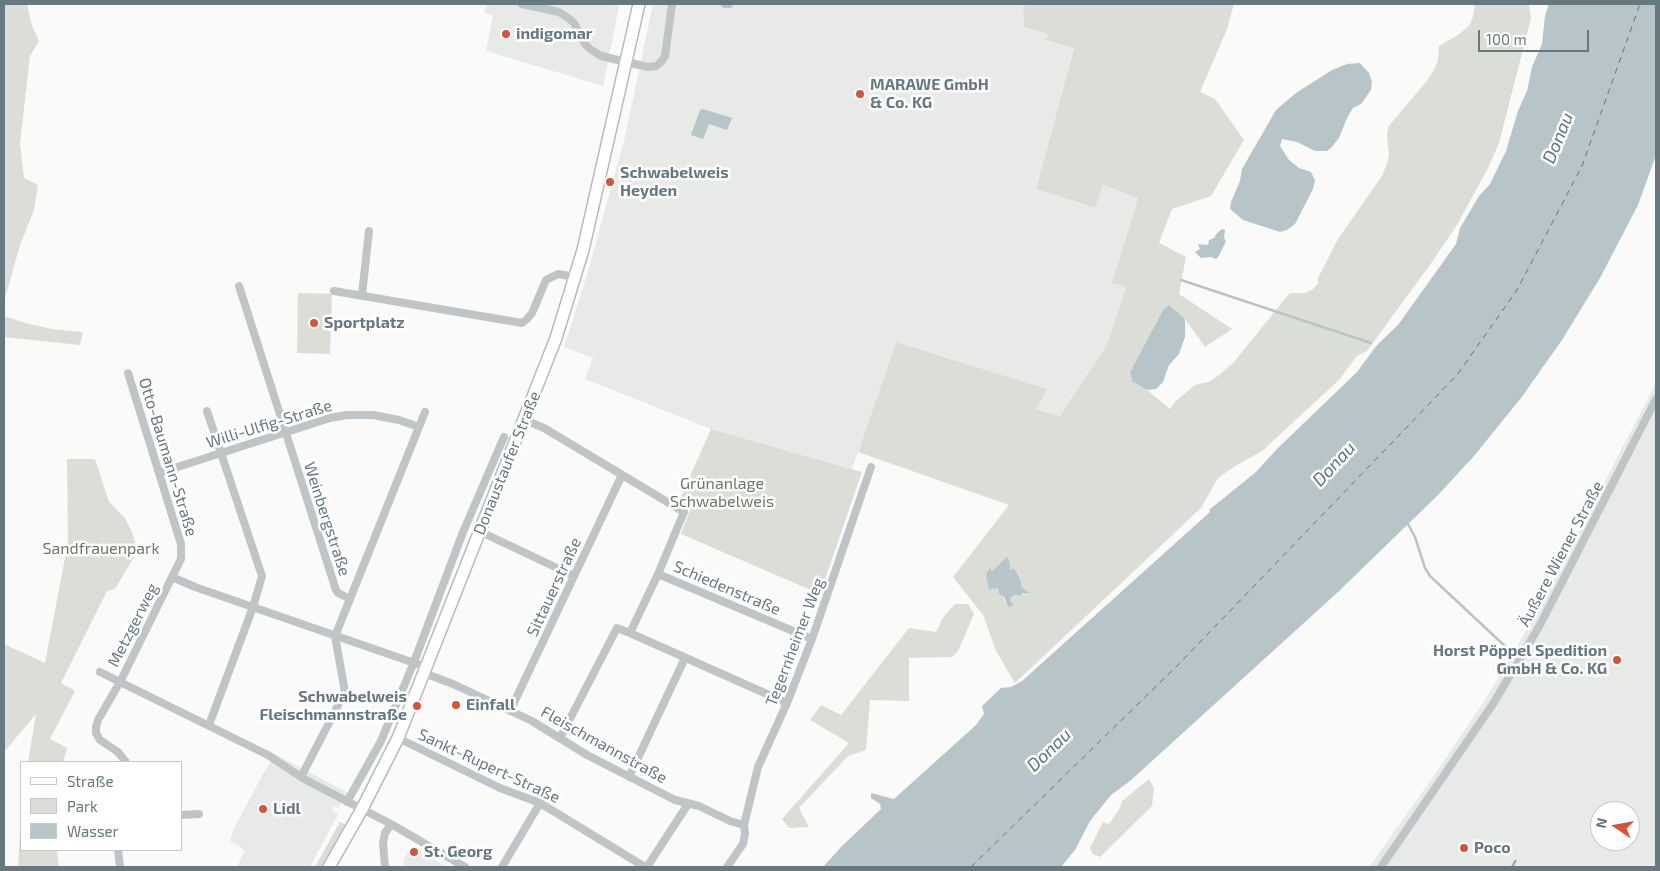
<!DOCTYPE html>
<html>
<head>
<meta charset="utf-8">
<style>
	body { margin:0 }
	#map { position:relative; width:1660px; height:871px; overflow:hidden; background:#fafaf8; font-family:"Exo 2",sans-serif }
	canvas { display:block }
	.frame { position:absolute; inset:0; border:5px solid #667880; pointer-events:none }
	.legend { position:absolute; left:20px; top:761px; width:162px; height:90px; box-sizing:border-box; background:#fff; border:1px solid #c2c9cc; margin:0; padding:6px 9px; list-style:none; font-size:15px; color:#667880 }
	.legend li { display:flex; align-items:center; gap:10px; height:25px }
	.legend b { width:25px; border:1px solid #c2c9cc }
	.north { position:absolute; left:1590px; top:801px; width:50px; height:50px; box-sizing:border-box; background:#fff; border:1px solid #c2c9cc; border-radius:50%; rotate:282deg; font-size:14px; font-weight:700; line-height:20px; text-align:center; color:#667880 }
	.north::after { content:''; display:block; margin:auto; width:18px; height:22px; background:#d6523b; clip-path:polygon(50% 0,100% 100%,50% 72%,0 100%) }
	.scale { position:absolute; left:1478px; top:30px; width:111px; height:22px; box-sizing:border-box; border:2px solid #667880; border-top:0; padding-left:6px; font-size:15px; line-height:18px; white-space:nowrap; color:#667880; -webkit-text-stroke:4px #fff; paint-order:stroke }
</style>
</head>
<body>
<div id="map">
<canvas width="1660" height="871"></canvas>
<div class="frame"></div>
<ul class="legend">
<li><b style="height:6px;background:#fff"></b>Straße</li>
<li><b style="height:14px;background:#daded7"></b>Park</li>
<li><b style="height:14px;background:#b8c5c8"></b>Wasser</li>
</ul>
<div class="north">N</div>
<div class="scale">100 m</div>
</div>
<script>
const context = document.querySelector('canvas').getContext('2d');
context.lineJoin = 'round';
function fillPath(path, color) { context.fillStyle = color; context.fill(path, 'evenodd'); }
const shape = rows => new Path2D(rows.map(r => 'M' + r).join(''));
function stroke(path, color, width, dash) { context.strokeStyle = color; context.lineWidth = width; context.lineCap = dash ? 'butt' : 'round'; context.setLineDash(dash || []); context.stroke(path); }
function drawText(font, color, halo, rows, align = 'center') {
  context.font = font + ' "Exo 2",sans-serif'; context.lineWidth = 5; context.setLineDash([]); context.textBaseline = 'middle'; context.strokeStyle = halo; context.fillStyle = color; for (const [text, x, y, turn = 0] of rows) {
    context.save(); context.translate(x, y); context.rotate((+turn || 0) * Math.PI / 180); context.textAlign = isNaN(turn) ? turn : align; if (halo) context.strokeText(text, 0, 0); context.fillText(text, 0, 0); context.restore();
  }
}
fillPath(shape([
	[487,4,607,4,619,6,603,86,486,51,493,15,484,13],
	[653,4,1025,4,1023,8,1024,27,1048,34,1047,40,1074,47,1036,189,1095,208,1103,185,1138,198,1112,283,1126,287,1106,347,1061,416,1036,409,1046,389,896,342,852,469,711,429,585,379,593,358,564,347,587,275,625,137],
	[1656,383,1656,867,1369,867,1433,777,1483,703,1512,655,1542,602],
	[1600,811,1630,811,1630,841,1600,841],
	[275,754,348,793,338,808,334,806,332,810,338,814,310,867,237,867,245,850,230,841,233,830,262,776],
	[411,847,445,866,444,867,404,867,403,861]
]), '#e8eae8');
fillPath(shape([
	[4,4,27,4,32,26,39,41,30,56,20,143,24,178,38,185,34,210,20,245,4,302],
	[1025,4,1234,4,1227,29,1200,92,1215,99,1244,140,1211,196,1172,209,1159,243,1186,257,1179,294,1232,329,1205,347,1185,319,1163,310,1130,372,1132,381,1147,390,1170,409,1176,401,1195,385,1208,382,1218,376,1234,362,1288,295,1291,293,1305,293,1313,289,1319,282,1317,280,1338,239,1382,176,1387,164,1389,155,1387,136,1388,127,1426,82,1434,70,1438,60,1439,46,1458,35,1469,26,1473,17,1475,4,1529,4,1531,18,1499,143,1488,168,1457,225,1432,262,1367,351,1357,356,1339,380,1262,451,1235,466,1218,478,1201,508,1015,683,996,651,983,615,953,577,1009,505,858,452,896,342,1047,389,1036,409,1060,416,1106,347,1126,287,1112,283,1138,198,1103,185,1095,208,1036,189,1074,48,1046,40,1048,34,1024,27,1023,8],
	[1002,562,1010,570,1014,568,1021,581,1022,587,1029,592,1011,597,1007,605,998,588,995,586,989,589,987,575,990,569,992,571],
	[298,293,332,294,330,354,297,353],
	[4,316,29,324,52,329,83,332,80,345,4,337],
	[711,429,862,472,820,594,681,534,690,510,679,501],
	[67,459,95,459,109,502,125,518,133,535,137,552,115,589,107,591,61,683,75,691,50,739,67,748,63,762,28,762,36,714,4,752,4,644,45,663,68,542],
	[955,604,968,604,974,614,958,651,952,657,909,658,909,701,870,700,866,750,848,756,799,808,809,827,789,828,782,819,849,743,810,720,821,705,841,715,909,628,936,632,944,616],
	[1149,779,1154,788,1152,806,1100,857,1093,854,1090,848,1103,822,1109,824,1120,808,1122,801],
	[21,817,21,850,57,850,59,867,18,867],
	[340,822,346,825,322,867,315,867]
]), '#daded7');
fillPath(shape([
	[1549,4,1656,4,1656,155,1638,205,1600,278,1562,340,1521,398,1474,456,1438,495,1338,592,1130,781,1111,795,1090,821,1075,850,1061,867,823,867,842,846,881,809,880,804,871,798,871,793,894,799,976,725,984,714,982,706,1001,688,1011,687,1022,681,1210,512,1209,510,1256,472,1277,449,1357,372,1377,345,1398,325,1456,244,1460,228,1479,196,1490,184,1506,151,1518,111,1527,91,1532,67,1542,44,1545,16],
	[1360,63,1369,73,1372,82,1371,90,1361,104,1353,108,1347,118,1339,138,1331,148,1327,151,1315,151,1297,142,1282,139,1280,146,1289,160,1299,168,1311,172,1315,180,1313,189,1295,224,1287,230,1280,232,1243,220,1230,209,1231,202,1240,181,1242,169,1276,110,1296,93,1332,70,1347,64],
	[703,109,732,118,727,130,709,124,703,139,691,135,700,110],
	[1222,229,1225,230,1224,238,1226,241,1219,256,1216,259,1211,257,1201,258,1195,252,1200,249,1198,244,1208,245,1209,240,1214,238,1217,233],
	[1169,305,1185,319,1185,337,1179,354,1169,365,1163,382,1156,389,1147,390,1132,381,1130,372,1163,310],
	[1007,557,1010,563,1010,570,1014,568,1021,581,1022,587,1030,593,1023,593,1020,596,1016,595,1011,597,1010,601,1013,604,1012,606,1008,607,1004,597,999,594,998,588,996,587,996,590,993,588,989,590,986,575,990,568,992,571]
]), '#b8c5c8');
stroke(shape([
	[1181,280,1371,343],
	[1408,524,1415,537,1425,568,1430,576,1508,649]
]), '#b8c5c8', 2.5);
stroke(shape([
	[971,867,1178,665,1457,375,1517,290,1582,166,1640,4]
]), '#62767a', 1, [6, 5]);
const secondary = shape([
	[329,867,362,809,398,738,556,338,583,250,639,4]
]);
stroke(secondary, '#b4babe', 14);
stroke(shape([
	[522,4,559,12,568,18,574,23,585,44,590,49,601,56,648,67,656,66,661,62,665,56,672,4],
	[725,4,729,4],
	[239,286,336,590,338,593,350,599,335,636,345,692,301,777],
	[334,291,522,323,527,319,532,313,546,280,558,274,576,277],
	[362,295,369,231],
	[128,373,181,544,181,559,172,577],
	[207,411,262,576,253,607,209,725],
	[525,420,544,428,684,512,658,574,630,633,617,628,560,738],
	[159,473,330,418,347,415,373,415,399,420,419,427],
	[479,531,574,576],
	[658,574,812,639],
	[350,599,425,412],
	[630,633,787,703],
	[426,667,195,587,172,577,120,682,268,755,304,779,391,824,465,867],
	[100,672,120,682,98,720,96,727,96,733,100,740,118,752,126,762],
	[424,673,453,684,532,721,587,755,675,800,699,806,730,821,744,825],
	[510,711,622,475],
	[398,738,500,788,540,803,645,867],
	[629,777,685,658],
	[347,802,381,741,414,662,463,532,504,437],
	[181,815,199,814],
	[118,850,120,867],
	[385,867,383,843,385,833,391,824],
	[502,867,540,803],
	[647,867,688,804],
	[727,867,743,844,745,834,744,825,758,767,787,703,812,639,871,467],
	[1381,867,1493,704,1540,625,1656,399]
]), '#bfc4c7', 8);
stroke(secondary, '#fff', 11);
stroke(shape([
	[1512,867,1517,858]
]), '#a1a9ad', 2.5, [8, 4]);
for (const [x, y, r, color] of [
	[506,34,5,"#d6523b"],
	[860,94,5,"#d6523b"],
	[610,182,5,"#d6523b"],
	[314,323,5,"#d6523b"],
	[1617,660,5,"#d6523b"],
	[456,705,5,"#d6523b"],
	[417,706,5,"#d6523b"],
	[263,809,5,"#d6523b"],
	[1464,848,5,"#d6523b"],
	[414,852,5,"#d6523b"]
]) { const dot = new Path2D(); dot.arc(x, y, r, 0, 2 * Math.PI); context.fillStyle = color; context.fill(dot); stroke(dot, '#fff', 2); }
drawText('bold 16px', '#667880', '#fff', [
	["indigomar",516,34],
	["MARAWE GmbH",870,85],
	["& Co. KG",870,103],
	["Schwabelweis",620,173],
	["Heyden",620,191],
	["Sportplatz",324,323],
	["Horst Pöppel Spedition",1607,651,"right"],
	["GmbH & Co. KG",1607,669,"right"],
	["Schwabelweis",407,697,"right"],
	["Fleischmannstraße",407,715,"right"],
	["Einfall",466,705],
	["Lidl",273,809],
	["Poco",1474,848],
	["St. Georg",424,852]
], 'left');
drawText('16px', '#667880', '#fff', [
	["Willi-Ulfig-Straße",269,424,-17],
	["Otto-Baumann-Straße",168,457,73],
	["Donaustaufer Straße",507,463,-68],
	["Weinbergstraße",327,519,72],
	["Äußere Wiener Straße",1561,554,-62],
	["Sittauerstraße",554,587,-65],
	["Schiedenstraße",727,588,23],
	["Metzgerweg",133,625,-63],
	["Tegernheimer Weg",795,642,-69],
	["Fleischmannstraße",604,745,29],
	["Sankt-Rupert-Straße",489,766,25]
]);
drawText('16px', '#6a7966', '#fff', [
	["Grünanlage",722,484],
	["Schwabelweis",722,502],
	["Sandfrauenpark",101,549]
]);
drawText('italic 18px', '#62767a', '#fff', [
	["Donau",1558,138,-68],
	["Donau",1334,464,-47],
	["Donau",1049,750,-44]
]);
</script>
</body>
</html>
